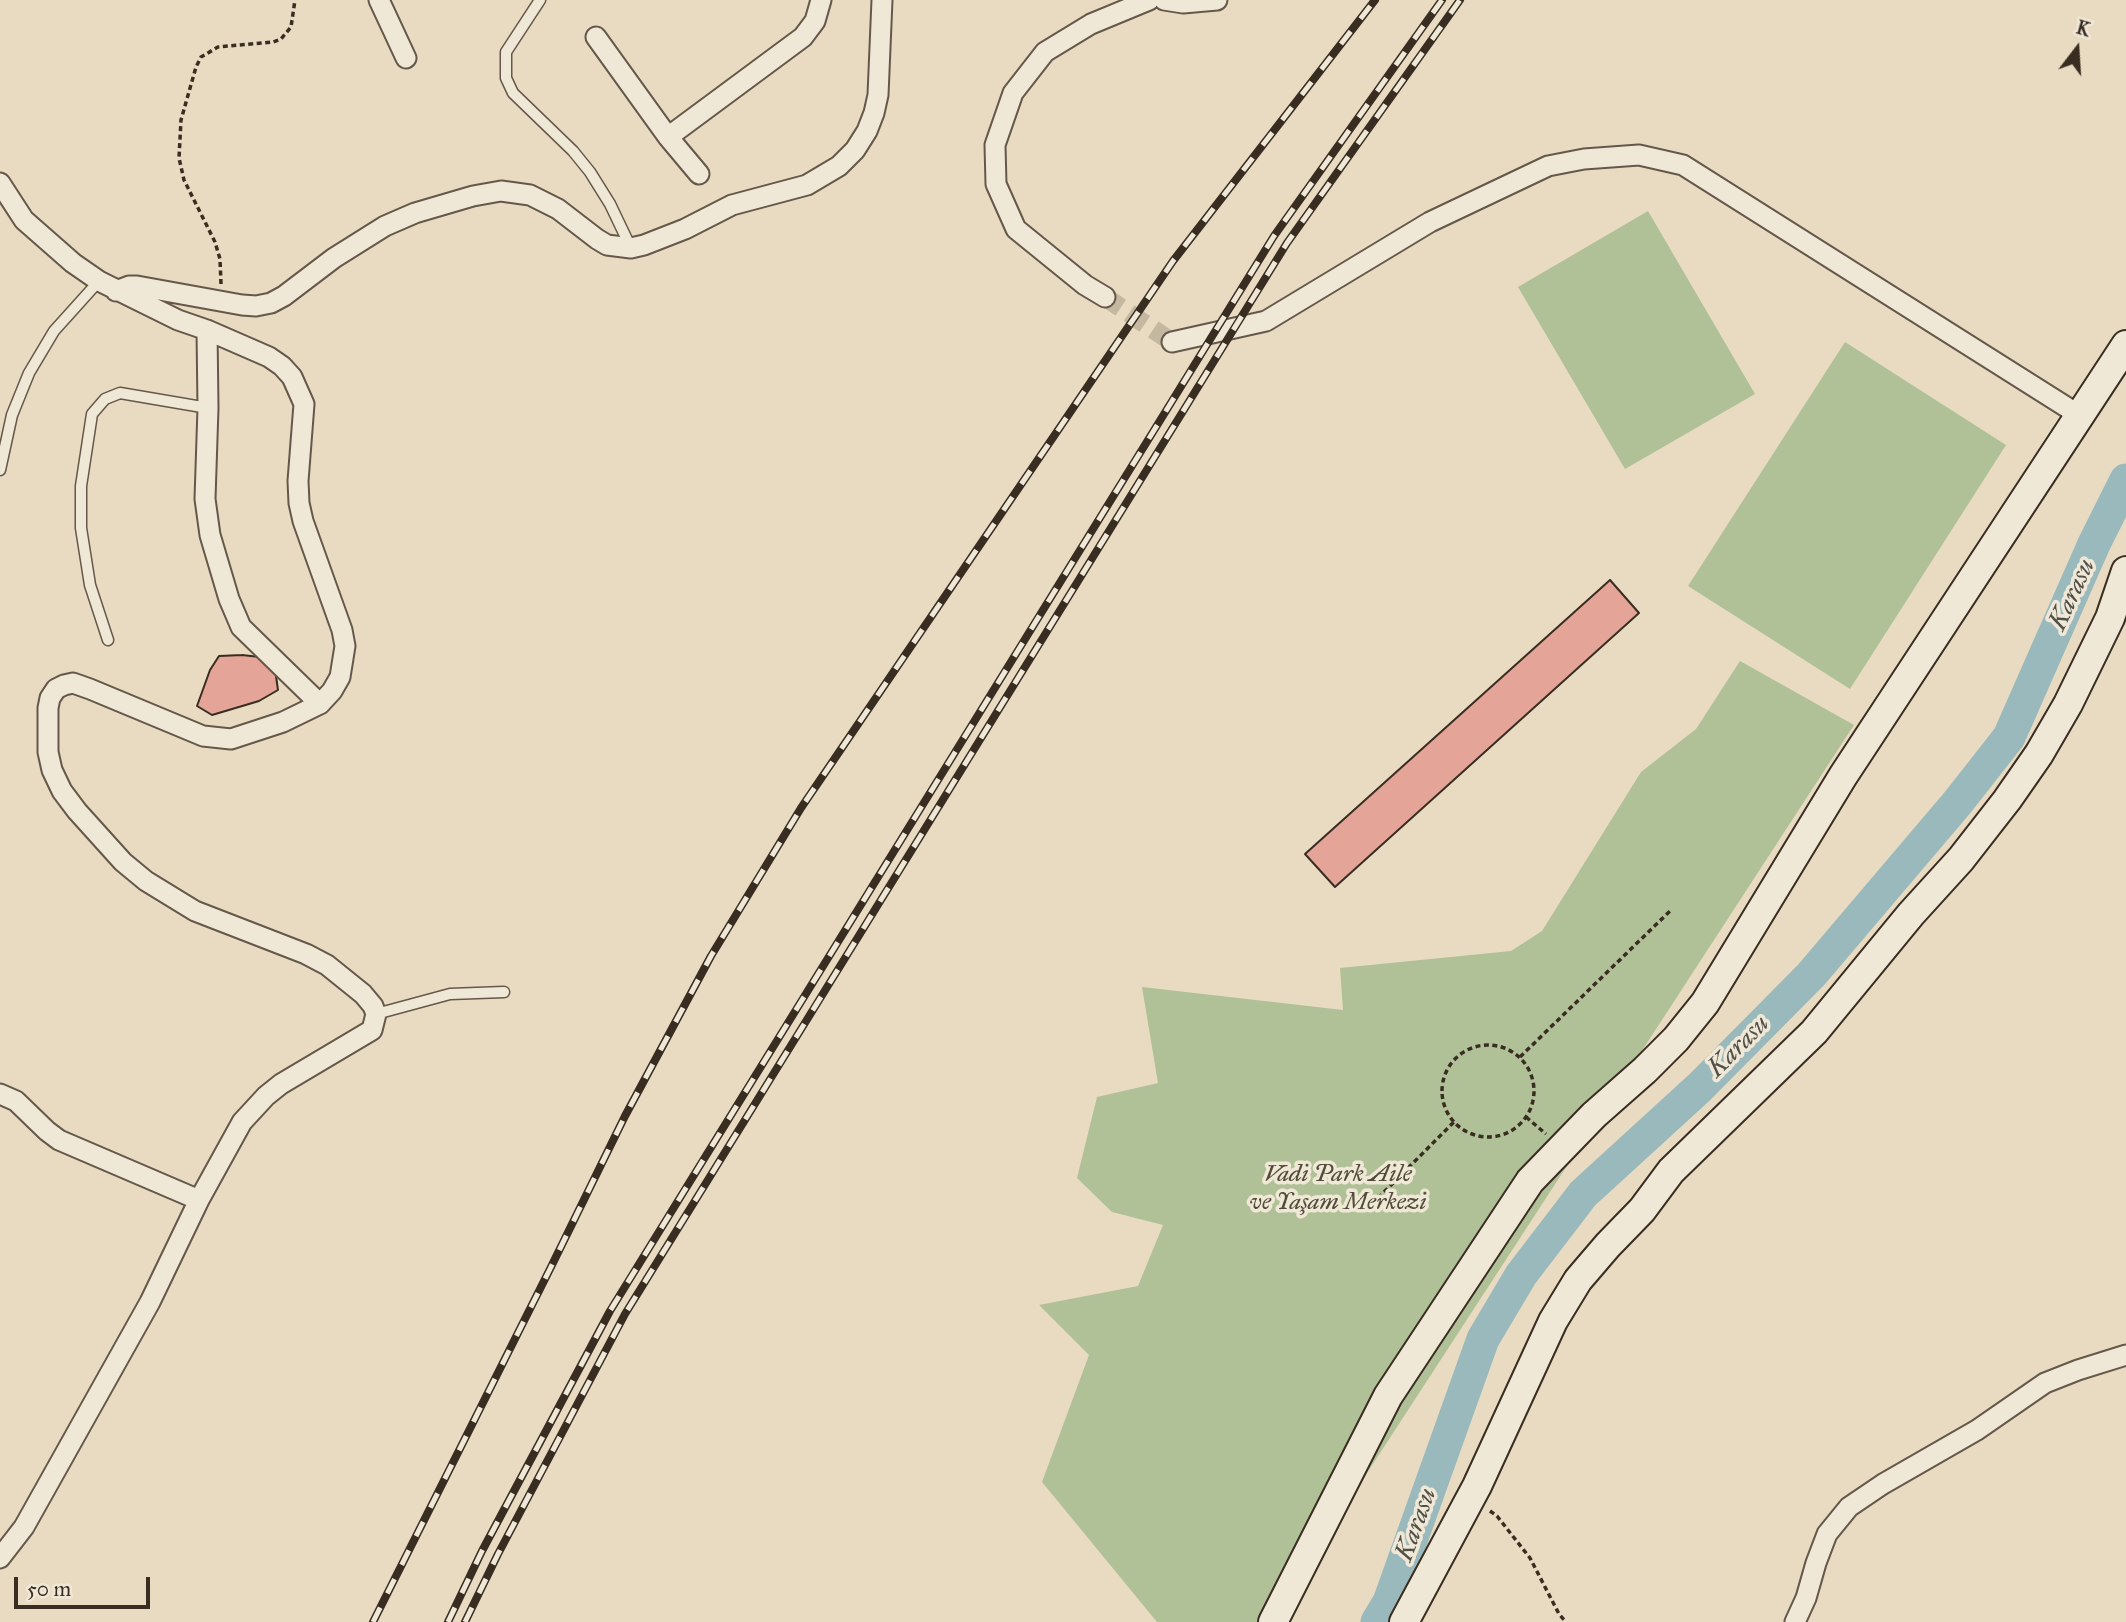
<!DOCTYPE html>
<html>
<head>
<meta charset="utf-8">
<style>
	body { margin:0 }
	#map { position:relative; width:2126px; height:1622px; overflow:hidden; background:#e8dbc1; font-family:"IM FELL Great Primer",serif }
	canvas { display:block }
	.north { position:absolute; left:2042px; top:14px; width:70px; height:70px; -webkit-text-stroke:5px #f0e8d7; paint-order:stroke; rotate:17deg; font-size:19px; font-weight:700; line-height:28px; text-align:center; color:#392d22 }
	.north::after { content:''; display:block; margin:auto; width:24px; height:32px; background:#392d22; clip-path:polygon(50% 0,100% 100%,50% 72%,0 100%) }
	.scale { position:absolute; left:14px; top:1577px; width:136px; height:32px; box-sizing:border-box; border:4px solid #392d22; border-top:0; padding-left:9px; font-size:21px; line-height:24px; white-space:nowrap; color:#392d22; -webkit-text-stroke:5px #f0e8d7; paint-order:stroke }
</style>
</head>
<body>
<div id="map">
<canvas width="2126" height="1622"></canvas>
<div class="north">K</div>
<div class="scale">50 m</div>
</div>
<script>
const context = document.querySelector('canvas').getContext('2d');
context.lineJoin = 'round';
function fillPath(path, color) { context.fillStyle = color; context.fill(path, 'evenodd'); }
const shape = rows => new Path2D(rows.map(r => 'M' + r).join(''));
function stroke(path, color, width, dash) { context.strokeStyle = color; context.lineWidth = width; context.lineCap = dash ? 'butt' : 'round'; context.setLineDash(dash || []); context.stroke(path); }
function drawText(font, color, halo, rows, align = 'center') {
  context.font = font + ' "IM FELL Great Primer",serif'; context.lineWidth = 7; context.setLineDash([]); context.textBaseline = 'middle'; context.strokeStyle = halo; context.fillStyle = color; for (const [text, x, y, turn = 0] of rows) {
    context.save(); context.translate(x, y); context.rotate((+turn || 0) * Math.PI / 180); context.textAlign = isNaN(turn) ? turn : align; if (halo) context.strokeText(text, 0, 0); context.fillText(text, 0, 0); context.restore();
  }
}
fillPath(shape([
	[1648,211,1755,394,1625,469,1518,287],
	[1845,342,2006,445,1850,689,1688,586],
	[1740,661,1854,725,1270,1622,1157,1622,1042,1482,1089,1355,1039,1305,1138,1286,1163,1225,1112,1212,1077,1178,1097,1097,1158,1083,1142,987,1343,1010,1340,968,1511,951,1542,931,1641,772,1696,729]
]), '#b0c197');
stroke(shape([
	[1377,1622,1389,1602,1483,1339,1521,1275,1583,1194,1700,1087,1811,975,1958,802,2009,737,2094,544,2126,480]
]), '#9ab9bc', 33);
const building = shape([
	[1610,580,1639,613,1335,887,1305,854,1610,580],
	[242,655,260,657,275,669,278,690,259,701,212,715,197,706,210,670,219,656,242,655]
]);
fillPath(building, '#e4a497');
stroke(building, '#392d22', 2);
stroke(shape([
	[1105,297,1172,342]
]), '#c5b8a1', 19, [19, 10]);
const lane = shape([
	[540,0,506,52,506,78,513,93,573,151,590,172,610,204,631,248],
	[0,470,12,415,29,373,54,331,99,281],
	[108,640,90,585,81,528,81,486,92,414,105,399,120,393,208,408],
	[376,1014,450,994,504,992]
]);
const street = shape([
	[379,0,406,58],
	[1164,0,1183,3,1217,0],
	[596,37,668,137,699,174],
	[668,137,803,37,815,21,821,0],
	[0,183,24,220,73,263,99,281,178,320,207,330,269,357,282,366,292,377,304,404,298,481,299,503,303,521,342,630,345,646,340,677,332,691,320,704,283,722,231,739,203,736,90,689,73,683,64,685,56,689,50,698,48,708,48,752,52,770,62,791,77,811,123,862,146,881,195,911,306,954,327,965,363,994,373,1006,376,1014,372,1030,281,1084,266,1096,242,1122,199,1200,150,1302,24,1527,0,1558],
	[116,291,129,286,137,286,242,305,256,306,271,303,284,296,334,258,385,226,415,213,473,196,501,191,530,195,558,209,597,239,607,245,631,248,644,245,685,229,732,205,807,185,839,166,855,150,867,131,874,113,878,95,882,0],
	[1105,297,1085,285,1016,229,996,184,995,145,1013,93,1045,52,1091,24,1149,0],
	[207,330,208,408,205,499,210,535,229,599,241,627,320,704],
	[1172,342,1266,321,1430,222,1548,166,1584,159,1639,155,1683,165,2079,415],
	[0,1094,16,1101,47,1131,59,1140,199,1200],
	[1795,1622,1806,1598,1816,1563,1827,1534,1849,1507,1883,1484,1977,1430,2045,1383,2078,1370,2126,1355]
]);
const secondary = shape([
	[1273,1622,1388,1396,1530,1181,1594,1115,1645,1070,1676,1039,1705,1003,1843,776,2126,345],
	[1404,1622,1477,1486,1553,1321,1578,1280,1608,1245,1642,1210,1671,1171,1814,1032,1911,914,1961,859,2007,800,2039,754,2068,704,2110,618,2126,571]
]);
stroke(lane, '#65584a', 13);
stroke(street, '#65584a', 23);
stroke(secondary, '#392d22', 32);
stroke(shape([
	[221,284,220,259,215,242,184,180,179,158,181,120,196,67,201,57,218,47,273,42,281,39,291,27,295,0],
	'1442 1091a46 46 0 1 1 92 0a46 46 0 1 1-92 0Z',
	[1520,1057,1671,910],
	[1526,1117,1546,1134],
	[1366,1210,1454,1122],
	[1490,1511,1497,1516,1530,1558,1559,1614,1566,1622]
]), '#392d22', 3.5, [5, 3.5]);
stroke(lane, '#f0e8d7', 10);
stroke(street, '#f0e8d7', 19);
stroke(secondary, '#f0e8d7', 28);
const rail = shape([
	[373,1622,550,1269,625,1116,711,956,801,808,1173,261,1375,0],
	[448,1622,482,1551,610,1311,1274,236,1442,0],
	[465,1622,498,1554,625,1314,1287,243,1460,0]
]);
stroke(rail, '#392d22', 8);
stroke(rail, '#f0e8d7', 5, [16]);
drawText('italic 24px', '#514b39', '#f0e8d7', [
	["Vadi Park Aile",1338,1175],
	["ve Yaşam Merkezi",1338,1203]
]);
drawText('italic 26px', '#515048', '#f0e8d7', [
	["Karasu",2073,595,-65],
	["Karasu",1739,1047,-45],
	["Karasu",1417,1525,-70]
]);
</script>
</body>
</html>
